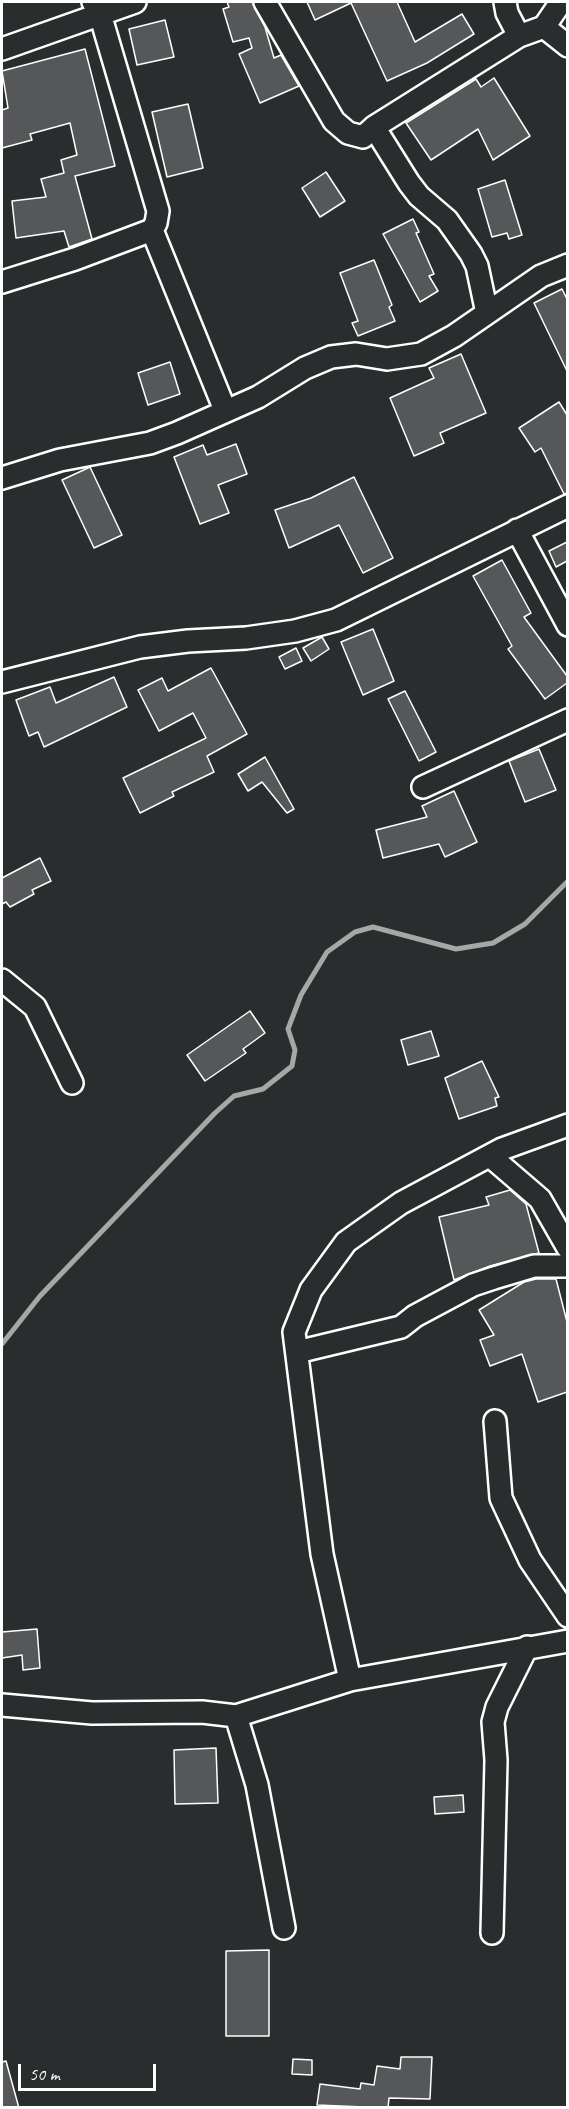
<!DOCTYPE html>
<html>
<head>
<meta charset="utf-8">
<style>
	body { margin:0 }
	#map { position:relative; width:569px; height:2109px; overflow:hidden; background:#2a2d2e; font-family:Caveat,sans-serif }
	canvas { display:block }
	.frame { position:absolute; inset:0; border:3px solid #fff; pointer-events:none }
	.scale { position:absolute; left:18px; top:2064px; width:138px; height:27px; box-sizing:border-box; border:3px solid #fff; border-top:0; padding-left:8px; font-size:18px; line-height:21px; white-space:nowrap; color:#fff; -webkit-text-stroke:4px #2a2d2e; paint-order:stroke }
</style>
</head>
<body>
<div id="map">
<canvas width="569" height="2109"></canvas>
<div class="frame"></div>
<div class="scale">50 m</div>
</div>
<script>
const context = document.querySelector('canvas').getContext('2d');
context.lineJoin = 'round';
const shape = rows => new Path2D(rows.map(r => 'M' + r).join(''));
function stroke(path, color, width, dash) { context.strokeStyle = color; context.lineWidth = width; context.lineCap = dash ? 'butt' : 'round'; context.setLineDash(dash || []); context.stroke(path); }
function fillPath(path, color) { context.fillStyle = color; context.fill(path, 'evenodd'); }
stroke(shape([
	[2,1344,40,1296,215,1113,234,1096,263,1089,292,1066,295,1050,288,1029,301,995,327,952,355,932,373,927,456,949,493,943,525,924,568,881]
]), '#a6a7a7', 5);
const building = shape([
	[227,2,252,2,265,27,274,58,281,55,299,86,260,103,239,54,252,48,249,38,233,42,223,9,229,7,227,2],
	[307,2,397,2,415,42,462,14,474,34,427,63,387,81,351,3,315,20,307,2],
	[165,20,174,57,137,65,129,29,165,20],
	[85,49,115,166,75,176,92,239,69,247,64,231,16,238,12,201,46,197,41,179,64,173,61,160,77,155,70,123,30,134,32,140,2,148,2,110,8,108,2,71,85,49],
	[494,78,530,136,493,160,478,129,431,160,406,123,476,79,481,87,494,78],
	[188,104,203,168,167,177,152,112,188,104],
	[326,172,345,201,320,217,302,188,326,172],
	[505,180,522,235,509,239,507,233,492,237,478,189,505,180],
	[413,219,419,232,416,233,434,274,429,276,438,291,420,302,383,234,413,219],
	[374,260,392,305,389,307,395,321,358,336,352,323,358,321,340,273,374,260],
	[562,289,567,299,567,371,534,303,562,289],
	[461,354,486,413,440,433,444,443,414,456,390,398,434,378,429,368,461,354],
	[170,362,180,394,148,405,138,373,170,362],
	[559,402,567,415,567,493,564,494,541,448,535,452,519,428,559,402],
	[236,444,247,474,218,485,229,513,200,524,174,457,203,445,207,455,236,444],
	[90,467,122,535,94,548,62,480,90,467],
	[354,477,393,558,363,573,339,525,289,548,275,510,311,498,354,477],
	[567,542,567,561,556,567,549,551,567,542],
	[502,560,531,613,524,617,567,676,567,683,545,699,508,649,512,646,473,576,502,560],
	[373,629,394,681,363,695,341,642,373,629],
	[322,637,329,649,311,661,303,648,322,637],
	[296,648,302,661,285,669,279,657,296,648],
	[211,668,247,734,207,756,214,772,172,792,174,796,140,813,123,778,206,738,193,713,159,731,138,690,162,678,168,691,211,668],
	[114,677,127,707,44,747,38,732,29,736,16,700,50,687,56,703,114,677],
	[405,691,436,752,419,761,388,699,405,691],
	[539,749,556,790,525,802,509,761,539,749],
	[265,757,294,809,287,813,262,782,248,791,238,774,265,757],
	[454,791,477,842,445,857,439,844,383,858,376,830,427,817,422,806,454,791],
	[40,858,51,881,32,890,34,894,10,907,6,902,2,904,2,878,40,858],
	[250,1011,265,1033,243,1049,246,1053,205,1081,187,1055,250,1011],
	[431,1031,439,1056,408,1065,401,1040,431,1031],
	[482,1061,499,1097,495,1098,497,1106,459,1119,445,1078,482,1061],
	[510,1190,526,1204,539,1253,490,1266,454,1280,439,1217,489,1205,486,1197,510,1190],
	[536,1279,556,1279,567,1322,567,1392,538,1402,522,1354,490,1366,480,1340,494,1335,479,1310,524,1282,536,1279],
	[37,1629,40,1668,23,1670,22,1655,2,1658,2,1632,37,1629],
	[216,1748,218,1803,175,1804,174,1750,216,1748],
	[463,1795,464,1812,435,1814,434,1797,463,1795],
	[269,1950,269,2036,226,2036,226,1951,269,1950],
	[401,2057,432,2057,430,2099,389,2098,388,2108,317,2105,320,2084,360,2089,361,2083,374,2085,377,2066,400,2069,401,2057],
	[293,2059,312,2060,312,2075,292,2074,293,2059],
	[6,2061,19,2108,2,2108,2,2062,6,2061]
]);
fillPath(building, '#555758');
stroke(building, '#fff', 1.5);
const street = shape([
	[265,2,334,121,348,133,363,137,374,127,519,36],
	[505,2,507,13,519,36,544,27,568,46],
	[544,27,561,2],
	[2,49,135,2],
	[374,127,409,183,419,196,447,220,471,254,477,266,487,313],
	[152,230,225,410],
	[2,282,75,259,152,230,156,223,158,211,100,14,93,2],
	[2,478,60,460,150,443,177,433,258,397,305,368,331,357,356,354,387,359,421,354,454,336,541,276,568,265],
	[517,530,568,625],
	[2,682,140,647,188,641,246,638,295,631,336,620,568,506],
	[423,787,568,720],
	[2,980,35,1007,72,1083],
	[490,1156,540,1199,568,1248],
	[297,1352,401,1327,415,1316,473,1285,494,1278,534,1266,568,1266],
	[495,1421,501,1498,530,1560,568,1616],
	[350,1680,322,1554,294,1332,311,1290,346,1242,401,1203,502,1149,568,1125],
	[2,1705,92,1713,202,1712,236,1716,350,1680,568,1641],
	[236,1716,257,1785,284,1928],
	[492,1933,496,1760,493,1722,497,1707,527,1647]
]);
stroke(street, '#fff', 26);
stroke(street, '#2a2d2e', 21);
</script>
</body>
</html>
